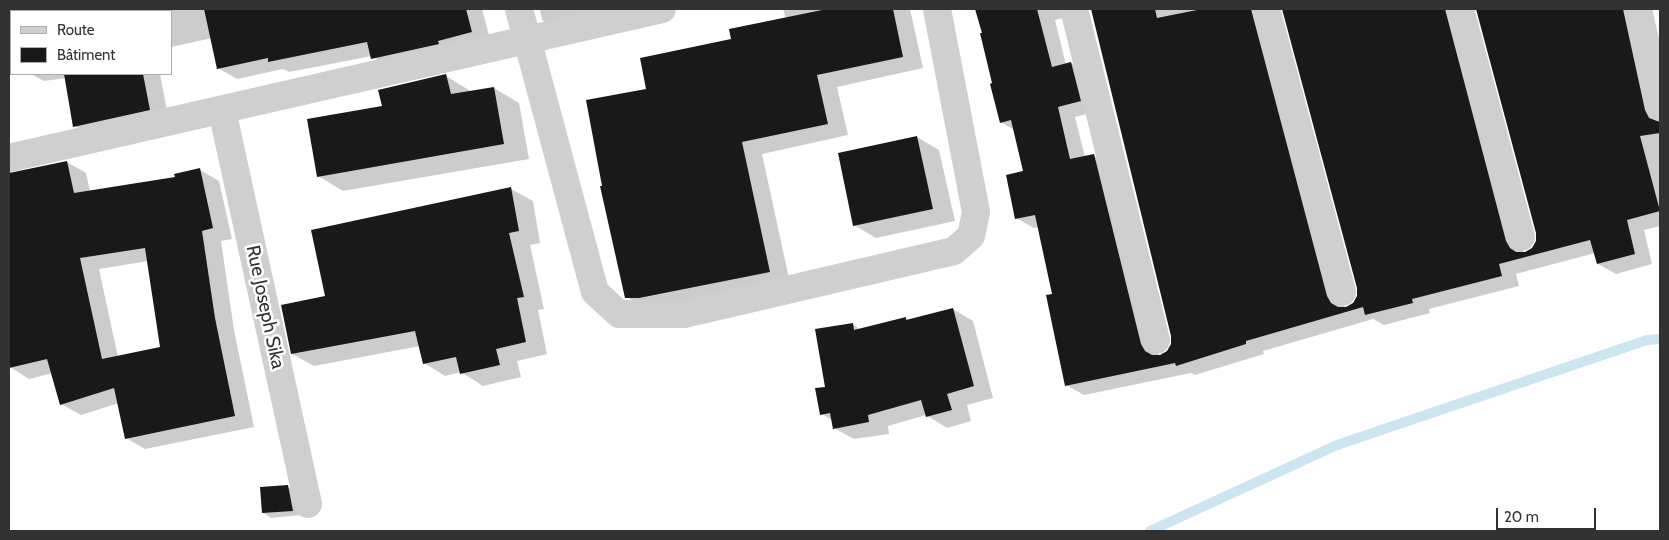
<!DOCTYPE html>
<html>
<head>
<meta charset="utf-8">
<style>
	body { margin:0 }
	#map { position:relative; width:1669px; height:540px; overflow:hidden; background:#fff; font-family:Cabin,sans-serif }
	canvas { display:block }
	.frame { position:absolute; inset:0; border:10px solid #323232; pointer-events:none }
	.legend { position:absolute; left:10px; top:10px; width:162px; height:65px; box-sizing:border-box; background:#fff; border:1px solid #adadad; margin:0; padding:6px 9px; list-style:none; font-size:15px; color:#323232 }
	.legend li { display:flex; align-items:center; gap:10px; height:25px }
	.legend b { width:25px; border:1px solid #adadad }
	.scale { position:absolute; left:1496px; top:508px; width:100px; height:22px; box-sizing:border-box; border:2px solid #323232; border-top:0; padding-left:6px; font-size:15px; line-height:18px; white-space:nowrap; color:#323232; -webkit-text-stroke:4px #fff; paint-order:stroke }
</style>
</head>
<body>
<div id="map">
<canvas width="1669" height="540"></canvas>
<div class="frame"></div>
<ul class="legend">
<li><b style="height:6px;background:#cfcfcf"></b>Route</li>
<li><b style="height:14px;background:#191919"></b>Bâtiment</li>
</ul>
<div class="scale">20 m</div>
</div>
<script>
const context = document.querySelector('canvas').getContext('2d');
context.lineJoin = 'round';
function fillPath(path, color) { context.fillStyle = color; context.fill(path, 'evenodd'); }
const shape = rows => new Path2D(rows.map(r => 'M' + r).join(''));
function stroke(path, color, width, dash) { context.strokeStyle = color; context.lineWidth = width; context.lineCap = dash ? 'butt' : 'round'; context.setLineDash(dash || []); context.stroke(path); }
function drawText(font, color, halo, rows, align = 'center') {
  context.font = font + ' Cabin,sans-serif'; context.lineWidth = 5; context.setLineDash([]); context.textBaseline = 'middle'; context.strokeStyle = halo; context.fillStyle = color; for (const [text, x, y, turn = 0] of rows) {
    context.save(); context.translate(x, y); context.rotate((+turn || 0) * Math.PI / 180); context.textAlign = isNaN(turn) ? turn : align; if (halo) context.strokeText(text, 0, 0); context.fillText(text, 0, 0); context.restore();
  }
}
fillPath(shape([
	[9,9,482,9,491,43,392,70,372,56,289,72,283,69,237,79,218,68,212,38,171,47,171,11,11,11,11,64,9,64],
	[540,9,641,9,563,32,542,20],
	[783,9,910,9,923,68,837,87,848,135,762,154,790,283,646,308,625,296,604,187,648,90,732,40,786,19],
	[976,9,1080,9,1077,14,1055,20,1066,65,1071,63,1089,74,1098,111,1075,117,1085,157,1094,156,1111,166,1159,356,1167,352,1172,345,1172,336,1093,9,1272,9,1268,24,1345,309,1354,304,1358,297,1358,288,1283,9,1466,9,1462,24,1524,254,1533,249,1537,242,1537,233,1477,9,1638,9,1660,112,1660,226,1644,230,1652,264,1616,274,1598,264,1595,253,1516,274,1519,286,1429,309,1430,313,1384,325,1373,319,1263,351,1264,354,1195,375,1191,373,1084,395,1066,385,1054,295,1039,227,1034,228,1016,218,1024,172,1014,130,1001,122,984,33],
	[31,74,160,74,169,121,94,138,75,126,66,78,44,81],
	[446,76,472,92,494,88,519,103,529,159,343,191,318,176,383,107],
	[917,137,939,150,955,221,876,238,854,225],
	[67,162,86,173,90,192,177,178,200,170,219,181,232,239,221,241,234,330,254,427,145,449,126,438,119,403,81,415,61,404,53,373,29,379,10,367,9,174],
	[148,261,161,348,118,357,99,269],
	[511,189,533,201,540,243,530,245,544,309,538,310,547,354,517,361,521,377,483,386,461,372,445,376,424,363,420,346,314,366,292,354,327,297],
	[953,309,973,321,993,398,967,405,971,421,947,428,926,415,888,426,889,434,854,439,834,428,832,420,822,414,827,388,852,324,861,330,905,318,910,320],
	[288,487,296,492,301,515,271,518,263,513]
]), '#0003');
stroke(shape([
	[1150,531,1337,445,1647,340,1660,339]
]), '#cce5f0', 10);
fillPath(shape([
	[204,9,466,9,472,32,438,41,439,44,371,59,367,42,268,62,268,58,217,69],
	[827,9,893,9,903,57,817,75,828,124,742,142,770,272,639,298,625,298,600,186,602,186,586,100,646,89,640,58,731,39,729,29],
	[975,9,1037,9,1052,67,1071,62,1081,101,1058,107,1070,159,1094,154,1141,344,1145,351,1152,355,1160,355,1167,351,1171,344,1171,336,1091,9,1155,9,1157,18,1202,9,1251,9,1327,296,1331,303,1338,307,1346,307,1353,303,1357,296,1357,288,1282,9,1445,9,1506,241,1510,248,1516,252,1525,252,1532,248,1536,241,1536,233,1476,9,1623,9,1645,110,1649,118,1660,122,1660,133,1640,136,1660,211,1627,220,1635,254,1597,264,1590,240,1499,264,1502,276,1412,299,1413,303,1365,315,1363,307,1246,341,1246,344,1176,366,1175,363,1065,386,1046,295,1052,294,1035,215,1015,219,1006,175,1023,171,1011,120,1000,123,990,84,992,83,980,33,982,33],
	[64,74,143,74,150,110,73,127],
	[446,74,451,94,494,87,504,144,317,177,307,119,382,106,378,90],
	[917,136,933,209,853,226,838,153],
	[67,161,74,193,175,177,174,174,200,168,213,228,202,231,215,318,235,416,125,439,114,388,60,405,47,359,9,368,9,173],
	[145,248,160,347,102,359,80,258],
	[511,187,519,231,509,233,524,297,517,298,526,342,496,349,500,365,460,374,456,357,423,364,415,331,291,354,281,305,325,296,311,230],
	[953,308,974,386,947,394,952,410,926,417,921,400,868,415,869,422,833,429,830,413,820,415,815,388,825,387,815,329,853,323,854,330,906,317,906,320],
	[288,485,293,511,262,513,260,487]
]), '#191919');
stroke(shape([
	[519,9,595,292,619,314,684,314,954,251,971,236,976,212,937,9],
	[1074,9,1156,340],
	[1266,9,1342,292],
	[1460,9,1521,237],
	[1638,9,1660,107],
	[222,110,308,504],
	[9,158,662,9]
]), '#cfcfcf', 28);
drawText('19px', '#323232', '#fff', [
	["Rue Joseph Sika",265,307,78]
]);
</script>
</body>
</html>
